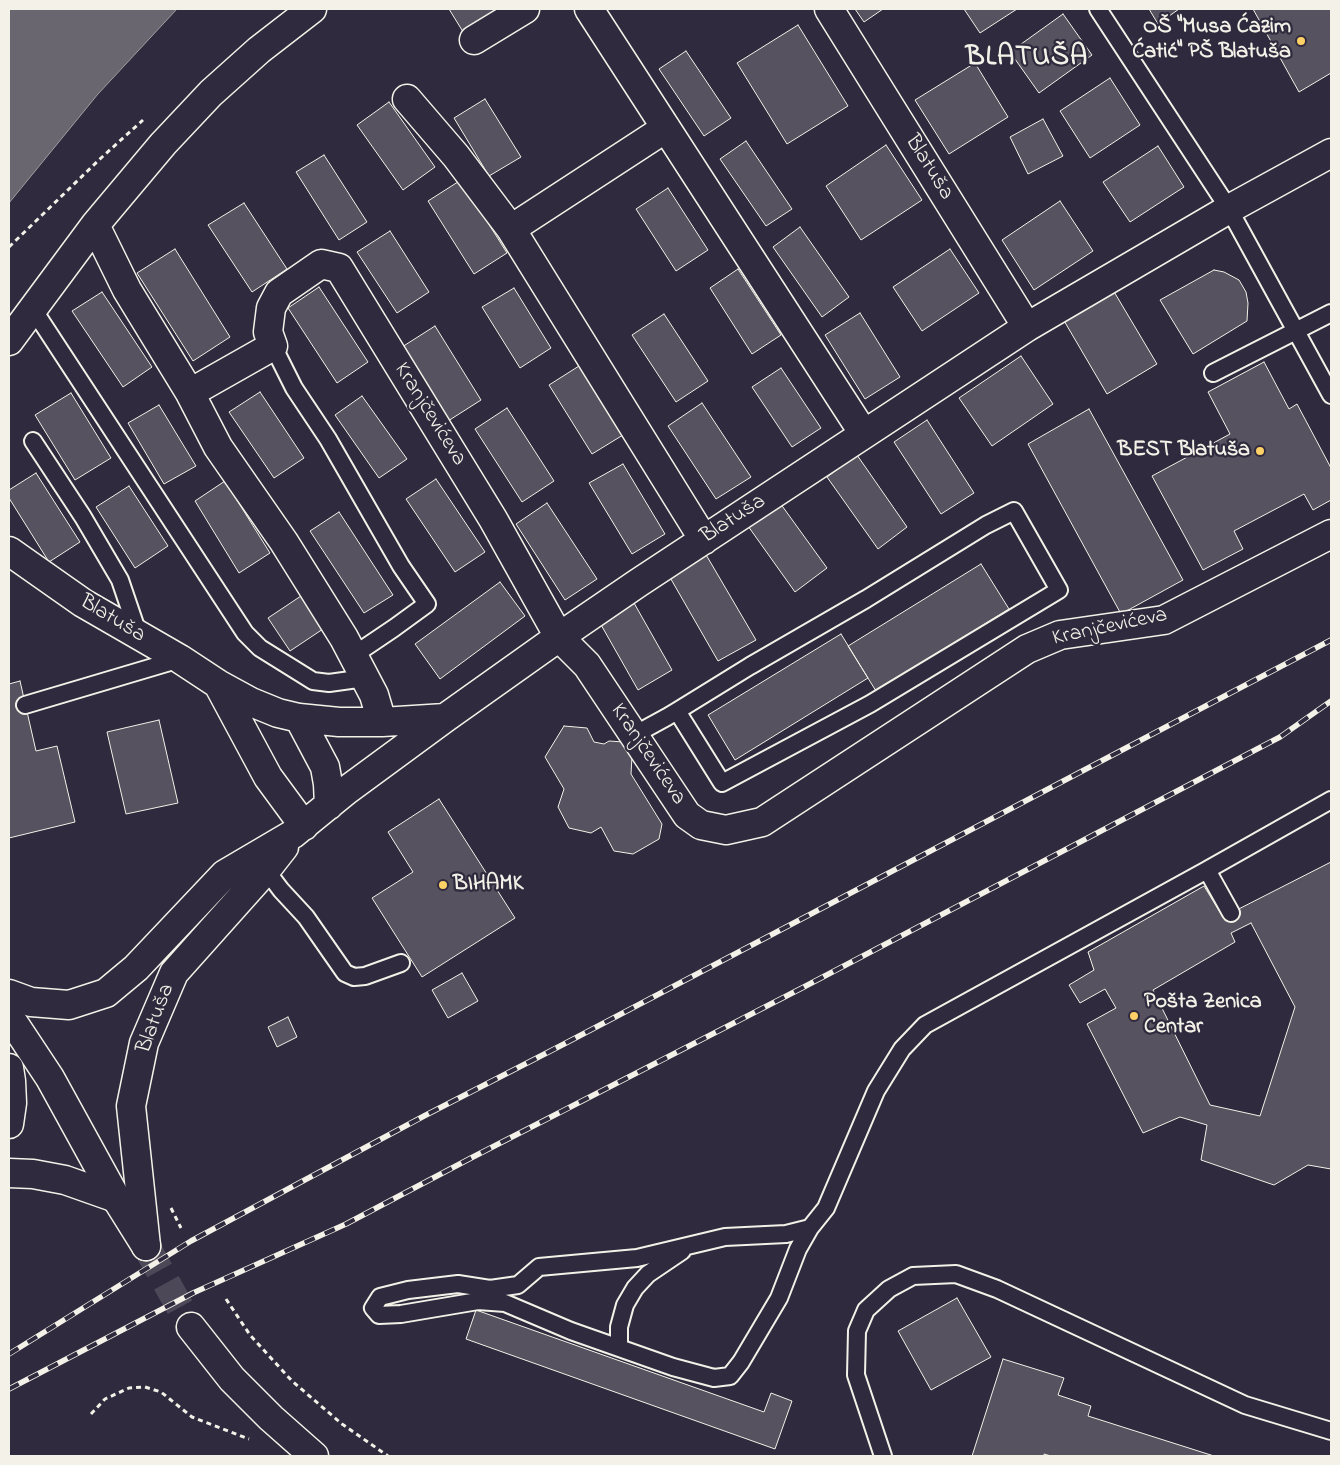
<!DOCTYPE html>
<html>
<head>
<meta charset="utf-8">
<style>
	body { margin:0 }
	#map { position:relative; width:1340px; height:1465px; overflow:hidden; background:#2f2a3d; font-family:"Indie Flower",sans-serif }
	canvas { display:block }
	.frame { position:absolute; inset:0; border:10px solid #f4f1e8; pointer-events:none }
</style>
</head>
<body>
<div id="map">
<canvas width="1340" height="1465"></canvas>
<div class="frame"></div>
</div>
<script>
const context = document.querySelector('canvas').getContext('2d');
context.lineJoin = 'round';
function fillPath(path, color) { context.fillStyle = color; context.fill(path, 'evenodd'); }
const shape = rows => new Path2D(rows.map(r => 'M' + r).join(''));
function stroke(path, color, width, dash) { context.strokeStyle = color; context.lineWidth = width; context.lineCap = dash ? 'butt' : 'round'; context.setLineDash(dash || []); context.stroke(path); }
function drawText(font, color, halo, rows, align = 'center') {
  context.font = font + ' "Indie Flower",sans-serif'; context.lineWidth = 4.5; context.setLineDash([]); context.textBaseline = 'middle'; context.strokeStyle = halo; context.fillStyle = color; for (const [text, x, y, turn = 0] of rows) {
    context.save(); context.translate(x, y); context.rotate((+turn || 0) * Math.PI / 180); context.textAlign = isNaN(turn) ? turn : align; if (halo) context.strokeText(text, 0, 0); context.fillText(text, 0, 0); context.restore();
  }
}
const water = shape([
	[9,9,177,9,98,94,9,203,9,9]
]);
fillPath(water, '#6a6670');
stroke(water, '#a19ea0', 1);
const building = shape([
	[449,9,506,9,465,35,449,9],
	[855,9,883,9,864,22,855,9],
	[964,9,1017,9,980,33,964,9],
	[1149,9,1179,9,1158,24,1149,9],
	[1253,9,1331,9,1331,73,1299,92,1253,9],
	[1063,14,1092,55,1039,93,1010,52,1063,14],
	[798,25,848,106,787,144,737,63,798,25],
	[686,51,731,118,704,136,659,69,686,51],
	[975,63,1008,117,949,154,915,100,975,63],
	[1110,78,1140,125,1090,158,1060,111,1110,78],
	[485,99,521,157,489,176,454,118,485,99],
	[389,102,435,167,403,190,357,125,389,102],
	[1043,119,1063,156,1028,174,1010,137,1043,119],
	[746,141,792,209,766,226,720,159,746,141],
	[886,145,922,200,861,240,826,186,886,145],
	[1158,146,1184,187,1130,222,1103,182,1158,146],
	[324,155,367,222,339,240,296,172,324,155],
	[461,180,507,253,474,274,428,201,461,180],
	[668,188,708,250,676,271,636,209,668,188],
	[1060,201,1093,251,1034,290,1002,240,1060,201],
	[244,203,287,269,252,292,208,225,244,203],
	[800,227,849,297,822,317,773,247,800,227],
	[390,231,429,292,397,313,357,252,390,231],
	[175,249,230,337,193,361,137,273,175,249],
	[950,249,979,293,922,331,893,287,950,249],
	[738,269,781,335,752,354,710,288,738,269],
	[1214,270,1224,272,1239,280,1246,292,1248,303,1247,321,1193,354,1160,300,1214,270],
	[319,287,368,362,337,383,288,308,319,287],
	[514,288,551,348,520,368,482,307,514,288],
	[1113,290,1157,364,1107,394,1063,319,1113,290],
	[102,292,152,367,123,387,72,311,102,292],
	[860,313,900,377,865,399,825,335,860,313],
	[664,314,708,381,676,402,632,335,664,314],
	[435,326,481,400,448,421,402,347,435,326],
	[1021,356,1053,404,992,446,959,398,1021,356],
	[1264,362,1289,409,1297,404,1331,468,1331,500,1313,510,1304,494,1234,531,1243,549,1203,570,1152,476,1230,434,1208,392,1264,362],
	[579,366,623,435,592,454,549,385,579,366],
	[781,368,821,428,792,447,752,387,781,368],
	[260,392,304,458,274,478,229,412,260,392],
	[71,393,111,458,75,480,35,415,71,393],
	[362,396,407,459,379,478,335,415,362,396],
	[702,403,751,477,716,499,668,426,702,403],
	[159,405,196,466,164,484,128,423,159,405],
	[507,408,554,481,522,502,475,429,507,408],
	[1089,409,1183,580,1121,614,1028,444,1089,409],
	[927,420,974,493,941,514,894,442,927,420],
	[857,455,907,527,878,549,827,477,857,455],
	[623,464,665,534,632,554,589,483,623,464],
	[36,473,80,542,49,562,9,498,9,490,36,473],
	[436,479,485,552,455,572,406,499,436,479],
	[225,481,270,553,239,573,195,501,225,481],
	[129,486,168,546,135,568,96,507,129,486],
	[547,503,597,579,565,600,516,524,547,503],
	[780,503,827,568,795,592,748,526,780,503],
	[339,512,393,595,364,613,310,531,339,512],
	[705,553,756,640,718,661,668,574,705,553],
	[981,564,1009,609,876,691,848,646,981,564],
	[500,582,525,616,440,679,415,644,500,582],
	[301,596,323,629,290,651,268,618,301,596],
	[634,603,672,670,638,690,600,623,634,603],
	[841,634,868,678,735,760,708,715,841,634],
	[20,681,36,751,57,746,75,822,9,838,9,684,20,681],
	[159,720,178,803,126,814,107,732,159,720],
	[564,726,587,728,594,742,604,744,609,741,624,742,632,756,631,774,662,824,659,839,633,854,614,851,601,827,591,833,569,828,558,807,564,789,545,757,564,726],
	[439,799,515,918,422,977,372,898,413,872,388,832,439,799],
	[1331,862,1331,1169,1308,1165,1274,1185,1201,1160,1207,1125,1180,1117,1143,1133,1087,1024,1116,1008,1105,989,1080,1003,1069,985,1094,970,1088,952,1204,886,1223,917,1331,862],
	[1251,923,1295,1007,1260,1116,1210,1105,1153,990,1235,942,1231,933,1251,923],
	[462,973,478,1001,448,1018,432,990,462,973],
	[288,1017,297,1037,277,1047,268,1027,288,1017],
	[957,1298,991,1357,931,1390,898,1331,957,1298],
	[476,1310,764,1412,771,1393,792,1401,775,1449,466,1339,476,1310],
	[1003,1359,1064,1378,1058,1395,1091,1406,1088,1416,1214,1456,1051,1456,1044,1454,1044,1456,972,1456,1003,1359]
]);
fillPath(building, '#56525f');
stroke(building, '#f4f1e8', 1);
stroke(shape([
	[146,1246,191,1327]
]), '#4d4857', 28, [28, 14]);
const lane = shape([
	[1098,9,1229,209,1331,395],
	[33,309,245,633,260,648,313,681,329,683,365,678],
	[273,346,294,388,328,439,401,566,427,604,394,628,354,655],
	[1213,373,1331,313],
	[33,441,83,517,120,580,139,636],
	[25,705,180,659],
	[634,735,667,717,677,711,750,666,866,599,986,525,1014,511,1059,590,870,704,722,783,677,711],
	[266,870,281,890,306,917,345,973,354,977,365,976,401,963],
	[1231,913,1207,870,1331,800],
	[810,1228,798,1249,779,1298,741,1362,730,1376,714,1378,673,1367,571,1331,505,1303,478,1301,401,1314,379,1315,373,1308,380,1297,408,1290,458,1284,490,1289,518,1285,539,1267,637,1258,725,1237,786,1234,810,1228,826,1208,876,1091,902,1049,925,1025,1207,870],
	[619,1347,619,1327,625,1305,635,1288,648,1274,682,1251],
	[883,1456,856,1375,857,1331,866,1310,889,1289,913,1276,956,1274,997,1289,1245,1405,1331,1431]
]);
const street = shape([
	[589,9,864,434],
	[829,9,1027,327],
	[474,40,525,9],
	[407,99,456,156,511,229,704,540],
	[95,225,163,144,211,93,259,50,312,9],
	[511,229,666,128],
	[9,341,95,225,127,290,190,393,218,447,284,542,344,638,374,695,382,722],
	[190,393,273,346,268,332,271,308,279,293,321,264,339,268,493,519,559,637,587,665,687,815,701,825,726,830,762,822,1027,649,1060,635,1164,620,1331,534],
	[9,551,83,603,180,659,218,684,251,702,278,713,299,718,339,722,382,722,445,718],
	[218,684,268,777,304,826],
	[299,718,325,767,328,784,329,805],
	[9,994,31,1002,69,1005,106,993,136,968,225,874,293,834,347,790,445,718,559,637,638,583,1027,327,1229,209,1331,153],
	[9,1068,11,1081,12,1103,9,1124],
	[9,1173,33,1174,65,1180,116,1198],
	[146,1246,131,1106,144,1043,174,973,266,870,284,847]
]);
const secondary = shape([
	[9,1016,50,1078,116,1198,146,1246],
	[191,1327,232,1379,271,1418,314,1456]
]);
stroke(lane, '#f4f1e8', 20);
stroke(street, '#f4f1e8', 31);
stroke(secondary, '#f4f1e8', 31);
stroke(shape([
	[9,247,101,158,143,120],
	[171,1208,181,1228],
	[226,1299,250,1335,292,1381,342,1424,388,1456],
	[91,1414,105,1399,129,1388,145,1387,161,1392,192,1417,249,1439]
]), '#f4f1e8', 3, [5, 4]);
stroke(lane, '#2f2a3d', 16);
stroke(street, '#2f2a3d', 28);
stroke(secondary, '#2f2a3d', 28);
const rail = shape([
	[9,1354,191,1241,424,1116,564,1044,1331,640],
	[9,1389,193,1293,346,1224,471,1158,800,989,1280,737,1331,701]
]);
stroke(rail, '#f4f1e8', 5.5);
stroke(rail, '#2f2a3d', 4, [11]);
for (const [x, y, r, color] of [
	[1301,41,5,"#ffd166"],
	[1260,451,5,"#ffd166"],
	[443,885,5,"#ffd166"],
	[1134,1016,5,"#ffd166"]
]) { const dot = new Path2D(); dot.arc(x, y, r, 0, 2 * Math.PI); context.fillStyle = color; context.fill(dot); stroke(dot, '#2f2a3d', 2); }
drawText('bold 22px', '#f4f1e8', '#2f2a3d', [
	["OŠ \"Musa Ćazim",1291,28],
	["Ćatić\" PŠ Blatuša",1291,53],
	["BEST Blatuša",1250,451],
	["BIHAMK",453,885,"left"],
	["Pošta Zenica",1144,1003,"left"],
	["Centar",1144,1028,"left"]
], 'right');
drawText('22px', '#f4f1e8', '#2f2a3d', [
	["Blatuša",928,168,58],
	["Kranjčevićeva",429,415,58],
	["Blatuša",734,520,-33],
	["Blatuša",112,620,31],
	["Kranjčevićeva",1110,628,-12],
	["Kranjčevićeva",647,755,56],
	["Blatuša",157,1019,-70]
]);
context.letterSpacing = '1px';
drawText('bold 28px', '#f4f1e8', '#2f2a3d', [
	["BLATUŠA",1027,59]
]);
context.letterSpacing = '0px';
</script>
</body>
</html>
